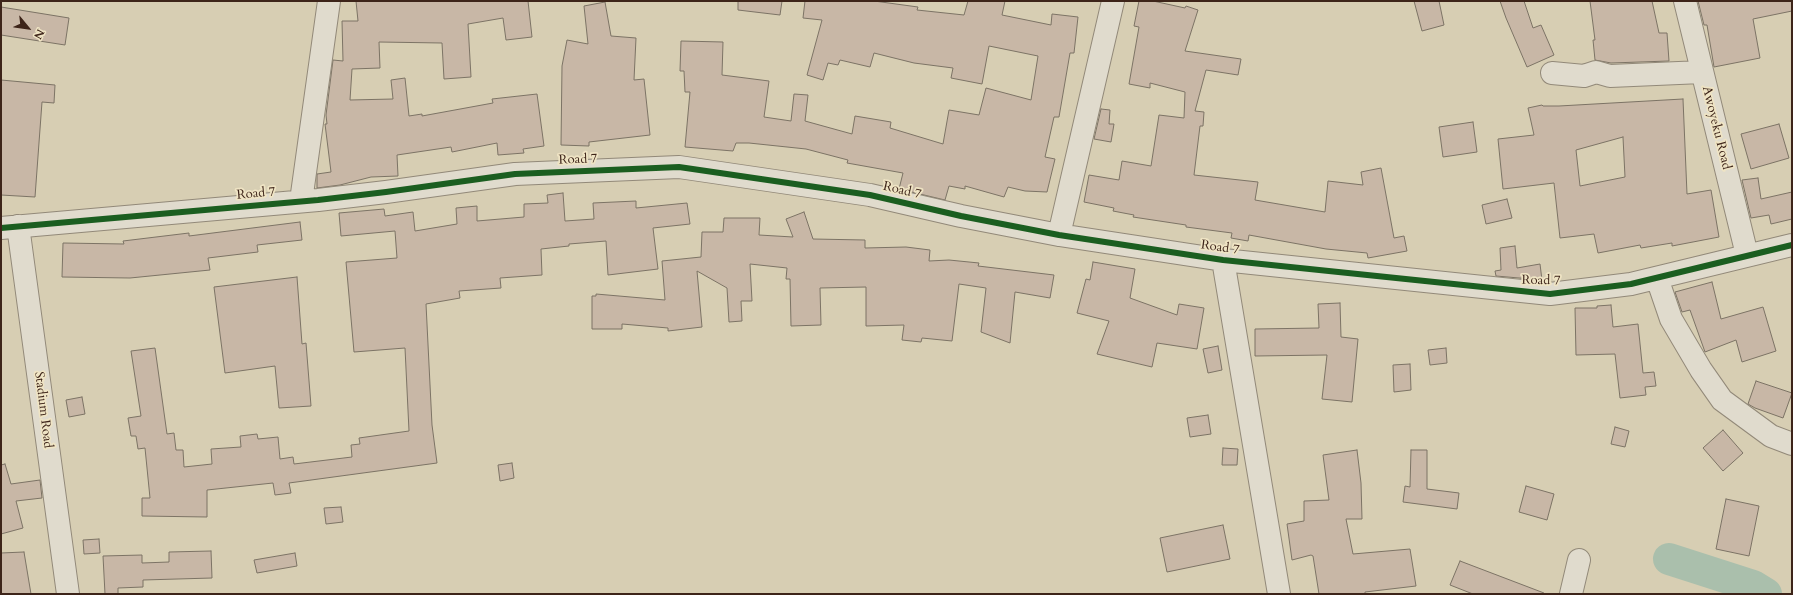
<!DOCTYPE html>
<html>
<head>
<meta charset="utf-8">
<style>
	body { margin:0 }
	#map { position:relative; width:1793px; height:595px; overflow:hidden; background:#d7ceb3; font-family:Cardo,serif }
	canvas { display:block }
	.frame { position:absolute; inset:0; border:2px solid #3d2419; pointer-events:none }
	.north { position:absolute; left:8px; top:8px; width:40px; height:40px; -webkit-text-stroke:3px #efe4c4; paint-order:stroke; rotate:119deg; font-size:11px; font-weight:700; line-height:16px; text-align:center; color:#3d2419 }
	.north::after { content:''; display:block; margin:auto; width:14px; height:18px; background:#3d2419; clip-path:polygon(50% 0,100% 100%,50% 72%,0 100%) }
</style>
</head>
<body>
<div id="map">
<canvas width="1793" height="595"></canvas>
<div class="frame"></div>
<div class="north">N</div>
</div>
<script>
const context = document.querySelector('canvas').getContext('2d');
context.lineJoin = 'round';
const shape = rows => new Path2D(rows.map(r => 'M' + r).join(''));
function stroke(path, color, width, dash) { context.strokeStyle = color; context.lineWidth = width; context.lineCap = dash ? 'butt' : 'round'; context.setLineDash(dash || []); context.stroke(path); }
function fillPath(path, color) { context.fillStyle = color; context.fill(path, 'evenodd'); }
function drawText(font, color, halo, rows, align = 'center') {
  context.font = font + ' Cardo,serif'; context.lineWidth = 3.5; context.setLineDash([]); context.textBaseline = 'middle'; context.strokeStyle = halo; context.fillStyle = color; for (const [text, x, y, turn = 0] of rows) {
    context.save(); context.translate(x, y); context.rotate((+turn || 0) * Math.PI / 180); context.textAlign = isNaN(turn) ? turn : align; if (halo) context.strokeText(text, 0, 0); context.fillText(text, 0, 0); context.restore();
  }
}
stroke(shape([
	[1669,559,1753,586,1766,594]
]), '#aabfac', 32);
const building = shape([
	[356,1,528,1,532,37,506,40,503,18,468,24,471,77,444,79,442,43,379,42,380,68,352,69,350,100,393,99,391,80,405,78,409,116,422,114,422,116,493,103,492,99,537,94,544,146,523,149,524,153,498,155,497,143,452,152,451,147,397,155,398,176,371,177,340,185,317,188,317,174,331,172,325,124,327,124,326,115,333,60,343,61,342,21,358,21,356,1],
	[738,1,782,1,780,15,738,10,738,1],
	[805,1,874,1,918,7,917,10,964,15,968,1,1005,1,1002,15,1051,25,1052,14,1078,17,1074,53,1070,53,1059,117,1054,117,1045,157,1055,159,1047,192,1025,191,1008,187,1004,197,965,186,965,189,949,186,945,200,899,189,903,173,847,163,848,160,806,149,749,143,736,143,733,151,685,147,690,92,685,92,684,71,680,71,681,41,723,42,722,75,769,81,764,117,791,121,794,94,808,95,805,121,852,134,855,116,891,122,890,128,943,144,949,110,979,115,986,88,1031,100,1038,56,989,46,982,84,951,78,953,68,914,63,874,53,870,67,840,60,838,65,828,63,823,80,807,75,822,20,803,18,805,1],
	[1139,1,1153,1,1185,8,1186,6,1198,10,1185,51,1241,59,1238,75,1206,70,1195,111,1204,112,1203,126,1200,126,1194,175,1258,182,1255,200,1325,212,1328,181,1363,185,1361,172,1381,168,1394,238,1404,236,1407,251,1368,258,1367,253,1326,249,1249,235,1248,241,1231,238,1232,233,1186,227,1186,225,1133,217,1134,215,1113,211,1114,208,1084,202,1089,175,1119,180,1122,161,1151,166,1159,115,1184,118,1185,92,1150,83,1150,88,1129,84,1139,27,1134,26,1139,1],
	[1414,1,1439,1,1444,25,1422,31,1414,1],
	[1500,1,1524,1,1533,28,1541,25,1554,55,1527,67,1506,18,1500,1],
	[1590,1,1652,1,1659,33,1667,33,1669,61,1611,63,1595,60,1593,40,1595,40,1590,1],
	[1698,1,1792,1,1792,11,1753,19,1760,58,1714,67,1707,25,1704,25,1698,1],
	[605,2,611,36,636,38,634,80,644,79,650,135,589,142,589,146,561,145,562,66,567,40,588,44,584,6,605,2],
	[1,7,69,18,65,45,1,35,1,7],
	[1,80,55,85,54,103,42,102,35,197,1,195,1,80],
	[1683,99,1687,194,1711,190,1719,237,1672,246,1672,243,1641,248,1640,245,1598,253,1594,234,1560,238,1554,183,1503,189,1498,139,1534,135,1528,108,1542,105,1543,106,1559,106,1683,99],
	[1623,137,1625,177,1580,186,1576,150,1623,137],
	[1101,109,1110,110,1109,124,1114,124,1111,142,1094,139,1101,109],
	[1473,122,1477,152,1443,157,1439,127,1473,122],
	[1779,124,1789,158,1751,169,1741,134,1779,124],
	[1758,178,1761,199,1792,192,1792,219,1771,224,1769,215,1751,218,1742,180,1758,178],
	[563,193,565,221,594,219,593,203,636,201,636,208,687,203,690,224,653,228,658,269,608,275,606,241,569,244,569,246,541,249,542,275,500,278,501,288,459,291,460,298,426,304,432,425,437,463,289,483,291,493,275,495,273,483,207,490,207,517,142,516,142,498,150,498,145,448,138,449,136,436,131,436,128,418,141,416,131,351,155,348,167,434,174,433,176,450,183,450,184,467,212,464,211,449,241,447,240,436,257,434,258,439,278,437,280,459,293,457,294,464,352,457,351,445,360,444,359,438,409,431,405,348,354,352,346,262,397,258,395,231,341,236,339,213,384,209,385,216,413,212,415,231,457,224,456,208,477,206,477,221,524,217,524,204,548,203,547,195,563,193],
	[1507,199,1512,218,1486,224,1482,205,1507,199],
	[804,212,813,239,865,240,865,248,906,247,930,250,929,261,949,260,979,263,978,266,1054,275,1050,298,1015,292,1010,343,981,332,986,288,959,284,952,341,922,338,921,342,902,340,904,325,866,326,866,287,820,288,821,325,791,326,790,279,786,279,787,268,750,264,752,301,741,301,742,321,729,322,727,288,697,271,702,327,668,331,668,328,622,324,622,329,592,329,592,296,596,296,596,294,665,300,662,261,701,257,702,232,723,232,724,218,760,218,759,235,793,237,786,219,804,212],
	[300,222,302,240,257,245,258,252,208,258,210,270,130,278,62,277,63,243,124,244,123,241,189,233,189,236,300,222],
	[1515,246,1517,268,1540,264,1542,280,1496,276,1495,271,1501,270,1500,248,1515,246],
	[1093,262,1135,269,1130,298,1177,315,1179,304,1204,308,1197,349,1157,343,1152,367,1097,354,1109,321,1077,313,1086,279,1090,280,1093,262],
	[297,277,302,344,306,343,311,406,279,408,275,366,225,373,214,287,297,277],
	[1712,282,1721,319,1763,307,1776,351,1742,362,1736,340,1705,352,1690,310,1682,312,1675,292,1712,282],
	[1340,303,1341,337,1358,339,1352,402,1322,399,1327,355,1255,356,1255,329,1319,328,1318,304,1340,303],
	[1611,305,1613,327,1638,324,1643,373,1654,372,1656,386,1645,387,1646,395,1620,398,1615,354,1576,355,1575,308,1597,308,1597,306,1611,305],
	[1218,346,1222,370,1208,373,1203,349,1218,346],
	[1446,348,1447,363,1430,365,1428,350,1446,348],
	[1410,364,1411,390,1394,392,1393,365,1410,364],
	[1756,381,1792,393,1783,418,1755,408,1748,404,1756,381],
	[82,397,85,414,69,417,66,400,82,397],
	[1208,415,1211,434,1190,437,1187,418,1208,415],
	[1615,427,1629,431,1625,447,1611,444,1615,427],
	[1723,430,1743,453,1723,471,1703,448,1723,430],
	[1223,448,1238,449,1237,465,1222,465,1223,448],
	[1357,450,1361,483,1362,519,1346,519,1353,554,1410,549,1416,586,1365,592,1365,594,1319,594,1313,556,1311,555,1292,560,1287,524,1304,521,1304,501,1329,500,1323,455,1357,450],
	[1411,450,1427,450,1427,489,1459,493,1457,509,1403,502,1405,486,1410,487,1411,450],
	[512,463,514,478,500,481,498,465,512,463],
	[5,464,11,484,40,480,42,498,16,501,23,528,1,534,1,465,5,464],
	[1526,486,1554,494,1547,520,1519,512,1526,486],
	[1726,499,1759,506,1749,556,1716,549,1726,499],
	[341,507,343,522,326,524,324,508,341,507],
	[1223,525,1230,559,1167,572,1160,538,1223,525],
	[99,539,100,553,84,554,83,540,99,539],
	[211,551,212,578,143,580,143,587,118,588,118,594,105,594,103,556,142,555,142,563,169,562,169,552,211,551],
	[24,552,31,594,1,594,1,553,24,552],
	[295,553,297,566,257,573,254,560,295,553],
	[1460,561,1544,593,1544,594,1473,594,1450,585,1460,561]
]);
fillPath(building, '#c8b7a6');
stroke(building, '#7c7365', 1);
const minor = shape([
	[1685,1,1747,255],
	[1552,73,1584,76,1596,72,1610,76,1702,72],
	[301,201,329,1],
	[18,226,68,594],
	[1,228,318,200,386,192,515,174,679,167,870,195,961,216,1059,235,1223,260,1550,294,1631,284,1792,245],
	[1059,235,1113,1],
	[1223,260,1279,594],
	[1657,278,1671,319,1701,370,1722,400,1771,436,1792,444],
	[1571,594,1579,560]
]);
stroke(minor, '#928979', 24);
stroke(minor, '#e0dbcd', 22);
stroke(shape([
	[1,228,318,200,386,192,515,174,679,167,870,195,961,216,1059,235,1223,260,1550,294,1631,284,1792,245]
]), '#1b5e20', 6);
drawText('13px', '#3d2419', '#efe4c4', [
	["Awoyeku Road",1716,128,76],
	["Road 7",578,160,-2],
	["Road 7",902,191,13],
	["Road 7",256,194,-5],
	["Road 7",1220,248,8],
	["Road 7",1541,281,1],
	["Stadium Road",43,410,83]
]);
</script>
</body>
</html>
